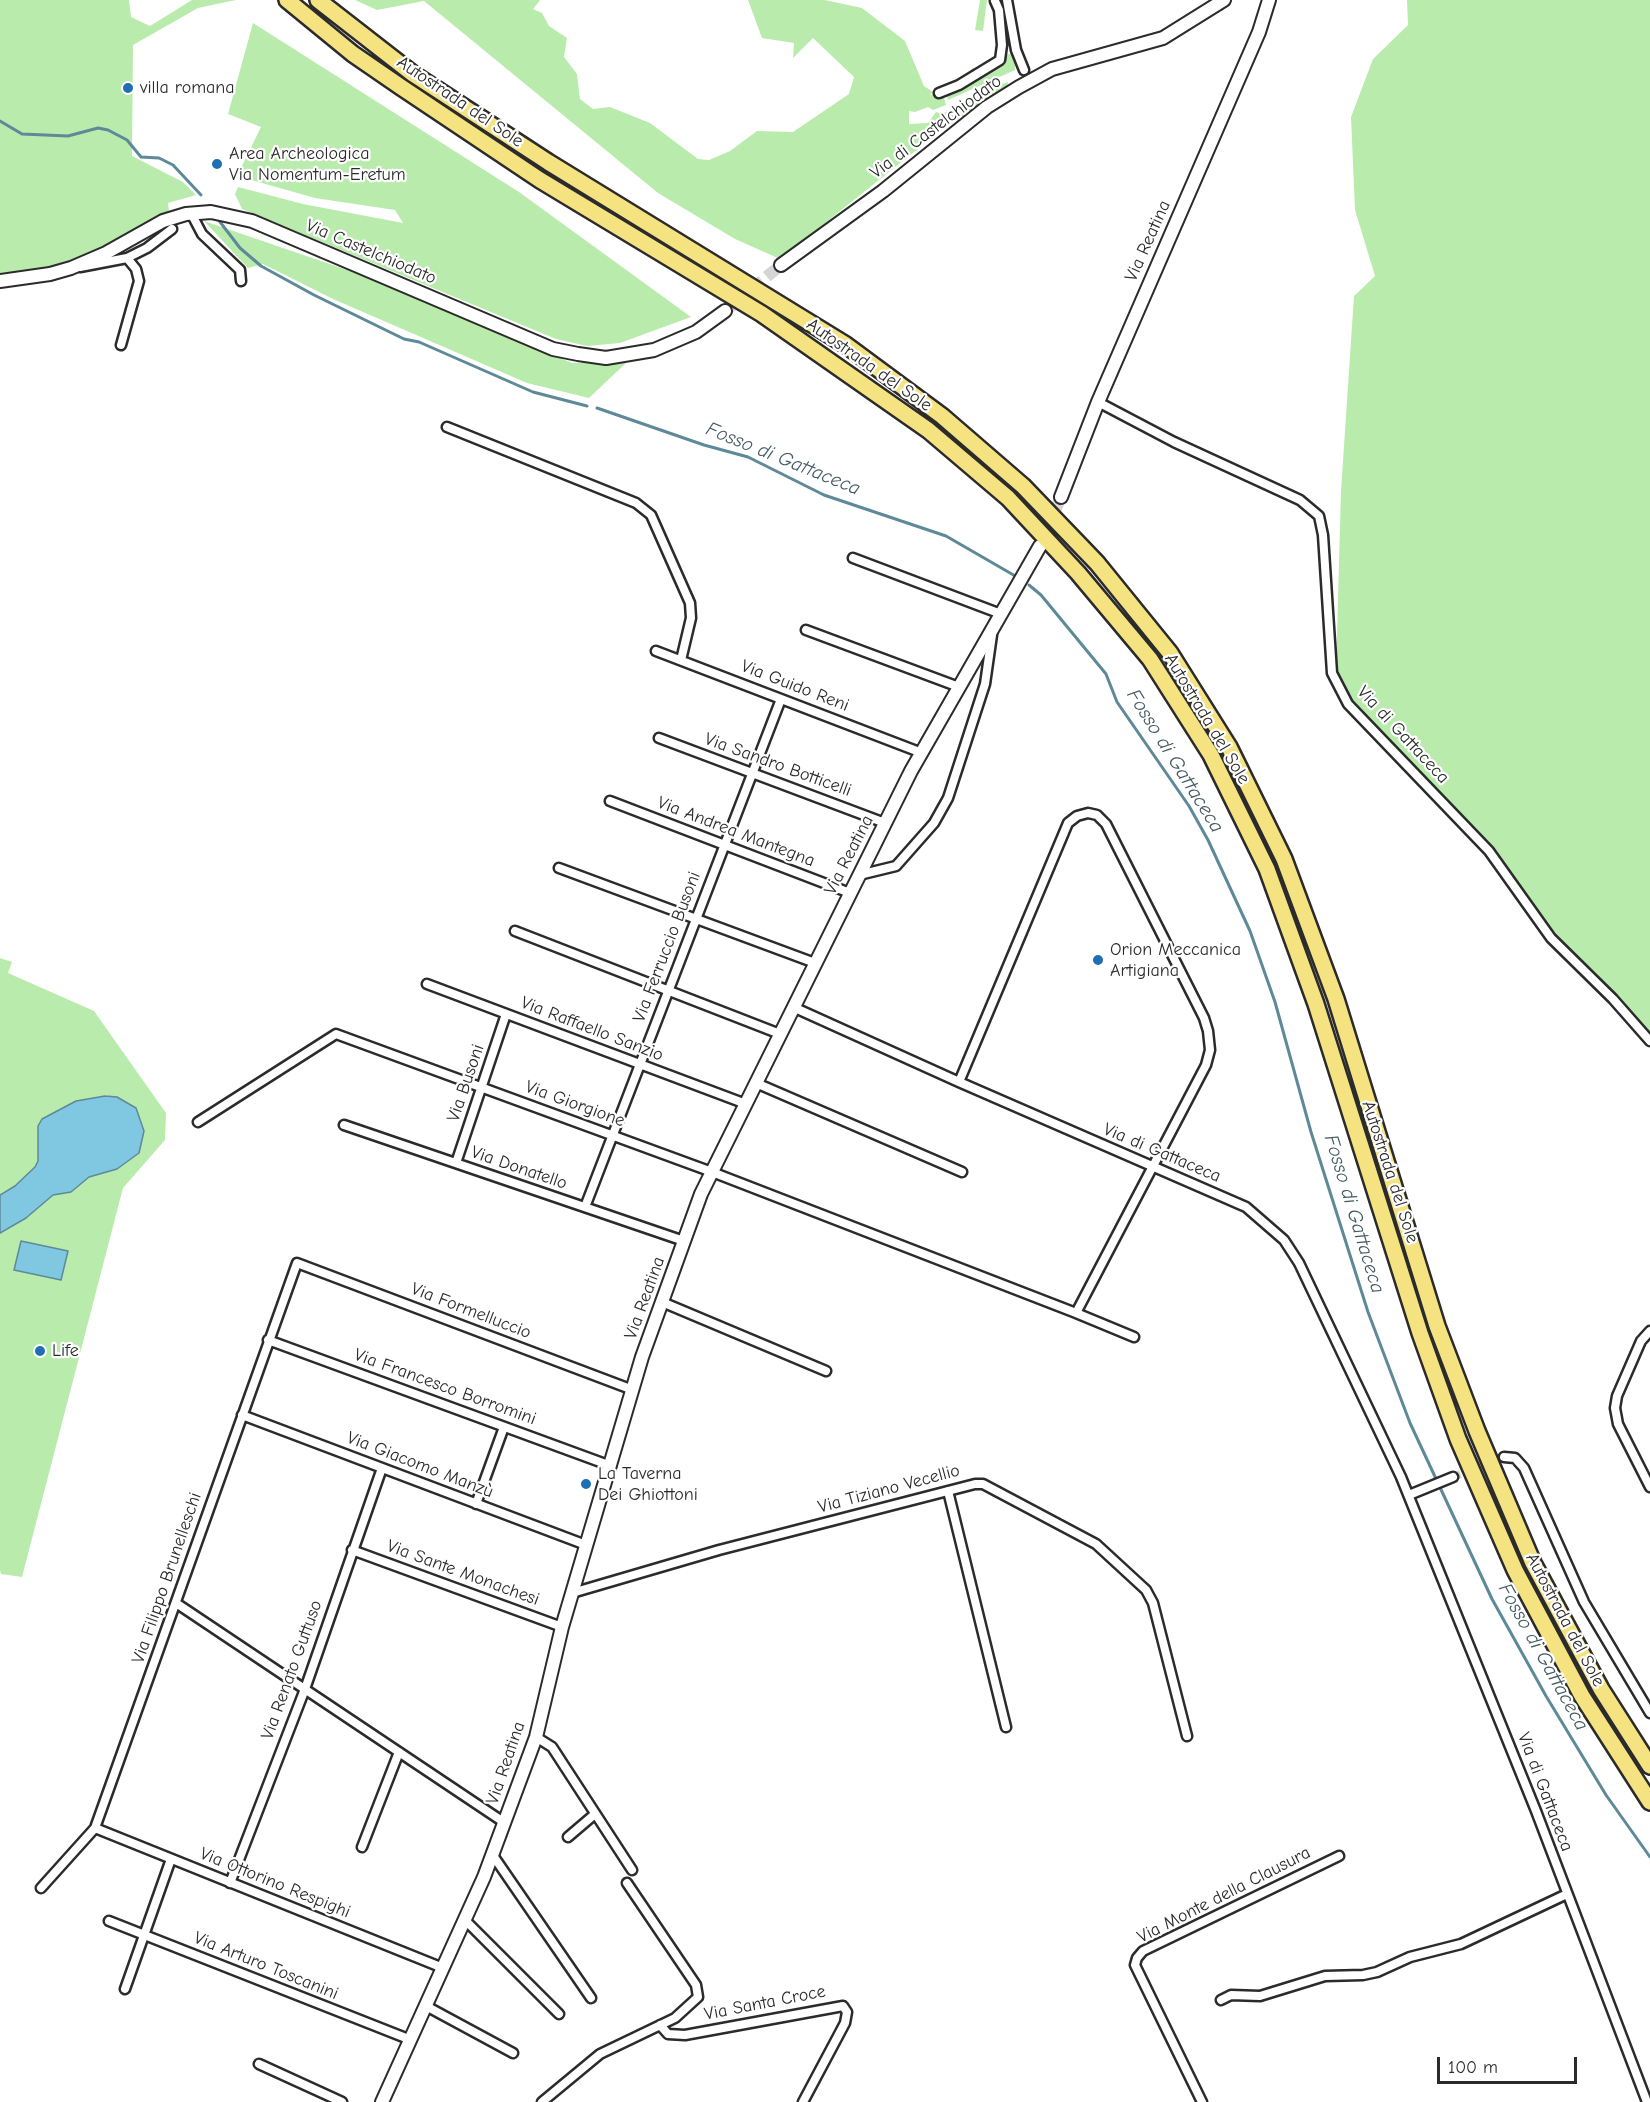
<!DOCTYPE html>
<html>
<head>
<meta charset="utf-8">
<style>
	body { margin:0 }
	#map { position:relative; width:1650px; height:2102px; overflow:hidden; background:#fff; font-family:"Comic Neue",sans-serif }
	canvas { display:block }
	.scale { position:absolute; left:1437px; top:2057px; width:140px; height:27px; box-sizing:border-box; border:3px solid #2b2b2b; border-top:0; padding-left:8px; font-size:18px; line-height:21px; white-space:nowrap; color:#2b2b2b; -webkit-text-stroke:4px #fff; paint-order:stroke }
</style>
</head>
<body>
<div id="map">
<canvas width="1650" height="2102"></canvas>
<div class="scale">100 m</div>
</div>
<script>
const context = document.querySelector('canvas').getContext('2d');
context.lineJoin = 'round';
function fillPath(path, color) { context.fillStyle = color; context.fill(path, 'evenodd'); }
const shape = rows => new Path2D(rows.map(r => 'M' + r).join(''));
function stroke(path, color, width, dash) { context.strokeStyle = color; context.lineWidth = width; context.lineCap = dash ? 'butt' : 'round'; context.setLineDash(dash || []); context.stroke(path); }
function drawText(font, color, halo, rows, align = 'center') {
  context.font = font + ' "Comic Neue",sans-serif'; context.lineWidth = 4.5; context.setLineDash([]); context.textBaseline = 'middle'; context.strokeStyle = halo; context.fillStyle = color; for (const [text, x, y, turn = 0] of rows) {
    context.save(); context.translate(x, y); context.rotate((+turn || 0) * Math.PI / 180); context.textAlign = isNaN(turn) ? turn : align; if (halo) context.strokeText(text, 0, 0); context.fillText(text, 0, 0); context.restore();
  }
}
fillPath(shape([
	[0,0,129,0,131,17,150,26,192,0,236,0,198,8,133,45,132,156,183,182,196,195,168,203,169,211,92,254,34,271,0,273],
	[355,0,540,0,533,9,542,13,549,26,567,38,564,57,577,74,580,99,593,109,610,107,650,123,698,159,709,160,730,151,757,131,793,132,849,94,854,77,813,38,793,58,794,43,762,38,748,0,825,0,862,8,905,41,924,86,933,92,930,95,943,94,946,105,933,110,928,107,915,112,909,111,909,124,928,123,936,112,942,114,986,89,1008,82,1007,87,939,132,780,259,735,239,658,193,424,1,377,10],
	[980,0,987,0,983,31,975,30],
	[1407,0,1650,0,1650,1037,1540,920,1524,891,1518,888,1349,701,1336,672,1341,491,1354,296,1375,276,1355,210,1351,117,1373,59,1408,25],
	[253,23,519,192,691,317,620,343,587,346,556,339,242,209,235,194,238,187,303,204,403,223,395,210,315,198,237,176,261,127,228,114],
	[1011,54,1015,58,1015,70,948,100,946,91,973,68,982,68,985,63,992,63,999,55],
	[204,221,359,274,572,363,626,363,589,398,527,383,333,299,263,264,248,268],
	[0,958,12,962,8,973,94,1011,166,1113,165,1140,123,1188,22,1577,1,1574,0,1570]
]), '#b9ecac');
const water = shape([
	[105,1096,117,1097,136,1108,144,1131,139,1153,117,1169,89,1177,71,1192,53,1195,26,1218,0,1233,0,1195,15,1186,35,1167,38,1161,38,1126,42,1119,76,1101,105,1096],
	[21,1241,68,1251,61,1280,14,1270,21,1241]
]);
fillPath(water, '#80c8e1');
stroke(water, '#5e8998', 1.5);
stroke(shape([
	[0,121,22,134,68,136,98,128,108,130,127,140,141,157,159,158,173,165,201,195],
	[217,218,240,248,261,266,314,295,404,339,419,342,533,392,587,406],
	[597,408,704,445,748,457,824,495,946,536,1017,577],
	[1029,585,1041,595,1106,674,1117,702,1189,806,1208,840,1250,931,1275,1002,1311,1132,1368,1312,1410,1423,1492,1599,1546,1696,1606,1795,1650,1857]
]), '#5e8998', 3);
stroke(shape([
	[1453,1477,1504,1457]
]), '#d5d5d5', 8, [8, 4]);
stroke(shape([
	[725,311,781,265],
	[1041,542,1061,497]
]), '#d5d5d5', 12, [12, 6]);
const street = shape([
	[1007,0,1016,50,1024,70],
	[939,93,959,85,1000,60,1002,45,999,10,995,1],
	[191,213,202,234,240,270,241,281],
	[80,267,127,258,147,248,172,229],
	[121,345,139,281,136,269,127,258],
	[1098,402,1174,442,1300,500,1319,516,1323,535,1332,673,1348,704,1489,851,1551,938,1613,999,1650,1041],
	[447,427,636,503,651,515,690,603,691,618,681,660],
	[853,558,1001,614],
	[806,630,959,687],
	[656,651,922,753],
	[659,738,885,823],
	[610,801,850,893],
	[559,868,815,963],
	[859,875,896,866,934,823,948,798,985,684,992,635],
	[515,931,780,1034],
	[427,984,746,1104],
	[793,1007,959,1082,1246,1207,1284,1240,1299,1263,1401,1477,1536,1811,1647,2102],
	[756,1083,962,1172],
	[198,1122,336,1034,712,1172,1076,1313,1206,1065,1210,1050,1208,1031,1204,1018,1106,824,1097,815,1088,813,1077,816,1068,823,959,1082],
	[344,1125,684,1241],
	[456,1163,506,1014],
	[585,1207,781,699],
	[662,1302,826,1371],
	[1076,1313,1134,1337],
	[1650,1331,1641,1341,1617,1396,1615,1408,1618,1424,1650,1487],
	[268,1340,611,1466],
	[242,1415,586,1545],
	[1504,1457,1515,1458,1524,1468,1584,1602,1650,1713],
	[948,1491,1006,1727],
	[1409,1495,1453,1477],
	[476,1504,504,1427],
	[352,1550,562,1627],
	[572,1593,719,1550,975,1484,983,1484,1096,1544,1146,1590,1153,1603,1187,1736],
	[176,1603,505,1823],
	[536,1737,552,1747,632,1870],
	[95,1828,443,1968],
	[568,1837,595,1814],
	[362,1847,399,1752],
	[492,1854,591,1998],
	[230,1883,305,1689,382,1468],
	[41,1888,95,1828,297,1263,633,1390],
	[465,1920,559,2014],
	[109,1921,411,2040],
	[125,1989,171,1859],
	[1221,2000,1231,1995,1260,1996,1325,1976,1363,1975,1377,1972,1410,1957,1461,1944,1567,1894],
	[426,2006,513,2053],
	[660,2025,668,2034,685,2035,843,2006,847,2012,845,2023,803,2102],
	[259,2064,342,2102],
	[542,2102,600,2054,675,2018,698,1997,696,1985,627,1883],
	[1202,2102,1135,1965,1137,1958,1143,1951,1339,1856]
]);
const secondary = shape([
	[781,265,883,191,987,107,1019,87,1052,69,1163,38,1224,0],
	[0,281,50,274,71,268,106,253,163,221,186,214,211,212,252,221,553,349,578,354,606,358,654,350,696,332,725,311],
	[1061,497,1098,402,1259,32,1269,0],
	[382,2102,484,1877,536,1737,562,1627,642,1357,701,1194,911,771,1040,546]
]);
const highway = shape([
	[287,0,353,54,401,87,540,180,762,314,928,430,1008,498,1078,573,1150,659,1211,755,1267,869,1316,1004,1420,1333,1458,1439,1515,1570,1582,1696,1650,1802],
	[318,0,413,74,548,162,846,345,942,416,1023,486,1097,563,1170,653,1229,747,1284,859,1336,999,1437,1326,1477,1431,1533,1563,1601,1689,1650,1766]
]);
stroke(street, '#2b2b2b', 13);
stroke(secondary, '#2b2b2b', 16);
stroke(highway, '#2b2b2b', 20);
stroke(street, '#fff', 8);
stroke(secondary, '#fff', 12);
stroke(highway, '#f5e382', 15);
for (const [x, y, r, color] of [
	[128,88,6,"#1f6fb2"],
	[217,164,6,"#1f6fb2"],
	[1098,960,6,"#1f6fb2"],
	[40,1351,6,"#1f6fb2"],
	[586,1484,6,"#1f6fb2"]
]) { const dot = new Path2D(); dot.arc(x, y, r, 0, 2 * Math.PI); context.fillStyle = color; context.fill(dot); stroke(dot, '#fff', 2); }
drawText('18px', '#2b2b2b', '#fff', [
	["villa romana",140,88],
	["Area Archeologica",229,154],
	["Via Nomentum-Eretum",229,175],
	["Orion Meccanica",1110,950],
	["Artigiana",1110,971],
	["Life",52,1351],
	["La Taverna",598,1474],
	["Dei Ghiottoni",598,1495]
], 'left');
drawText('18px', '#2b2b2b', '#fff', [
	["Autostrada del Sole",460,102,34],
	["Via di Castelchiodato",936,127,-37],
	["Via Reatina",1148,241,-66],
	["Via Castelchiodato",371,252,23],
	["Autostrada del Sole",869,365,35],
	["Via Guido Reni",795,686,21],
	["Autostrada del Sole",1207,719,59],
	["Via di Gattaceca",1403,735,47],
	["Via Sandro Botticelli",778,765,20],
	["Via Andrea Mantegna",736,832,21],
	["Via Reatina",849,855,-63],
	["Via Ferruccio Busoni",667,947,-69],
	["Via Raffaello Sanzio",592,1029,21],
	["Via Busoni",466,1083,-71],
	["Via Giorgione",575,1104,20],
	["Via di Gattaceca",1162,1153,23],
	["Via Donatello",519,1168,19],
	["Autostrada del Sole",1390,1172,72],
	["Via Reatina",645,1298,-70],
	["Via Formelluccio",471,1311,21],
	["Via Francesco Borromini",445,1387,20],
	["Via Giacomo Manzù",420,1465,21],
	["Via Tiziano Vecellio",889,1489,-15],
	["Via Sante Monachesi",463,1573,20],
	["Via Filippo Brunelleschi",167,1578,-71],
	["Autostrada del Sole",1565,1620,62],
	["Via Renato Guttuso",292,1670,-70],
	["Via Reatina",506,1763,-71],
	["Via di Gattaceca",1545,1792,69],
	["Via Ottorino Respighi",275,1883,22],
	["Via Monte della Clausura",1224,1895,-27],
	["Via Arturo Toscanini",266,1966,22],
	["Via Santa Croce",765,2003,-11]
]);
drawText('italic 20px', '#445a62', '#fff', [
	["Fosso di Gattaceca",783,459,22],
	["Fosso di Gattaceca",1175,761,58],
	["Fosso di Gattaceca",1354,1214,73],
	["Fosso di Gattaceca",1543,1657,61]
]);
</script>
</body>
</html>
